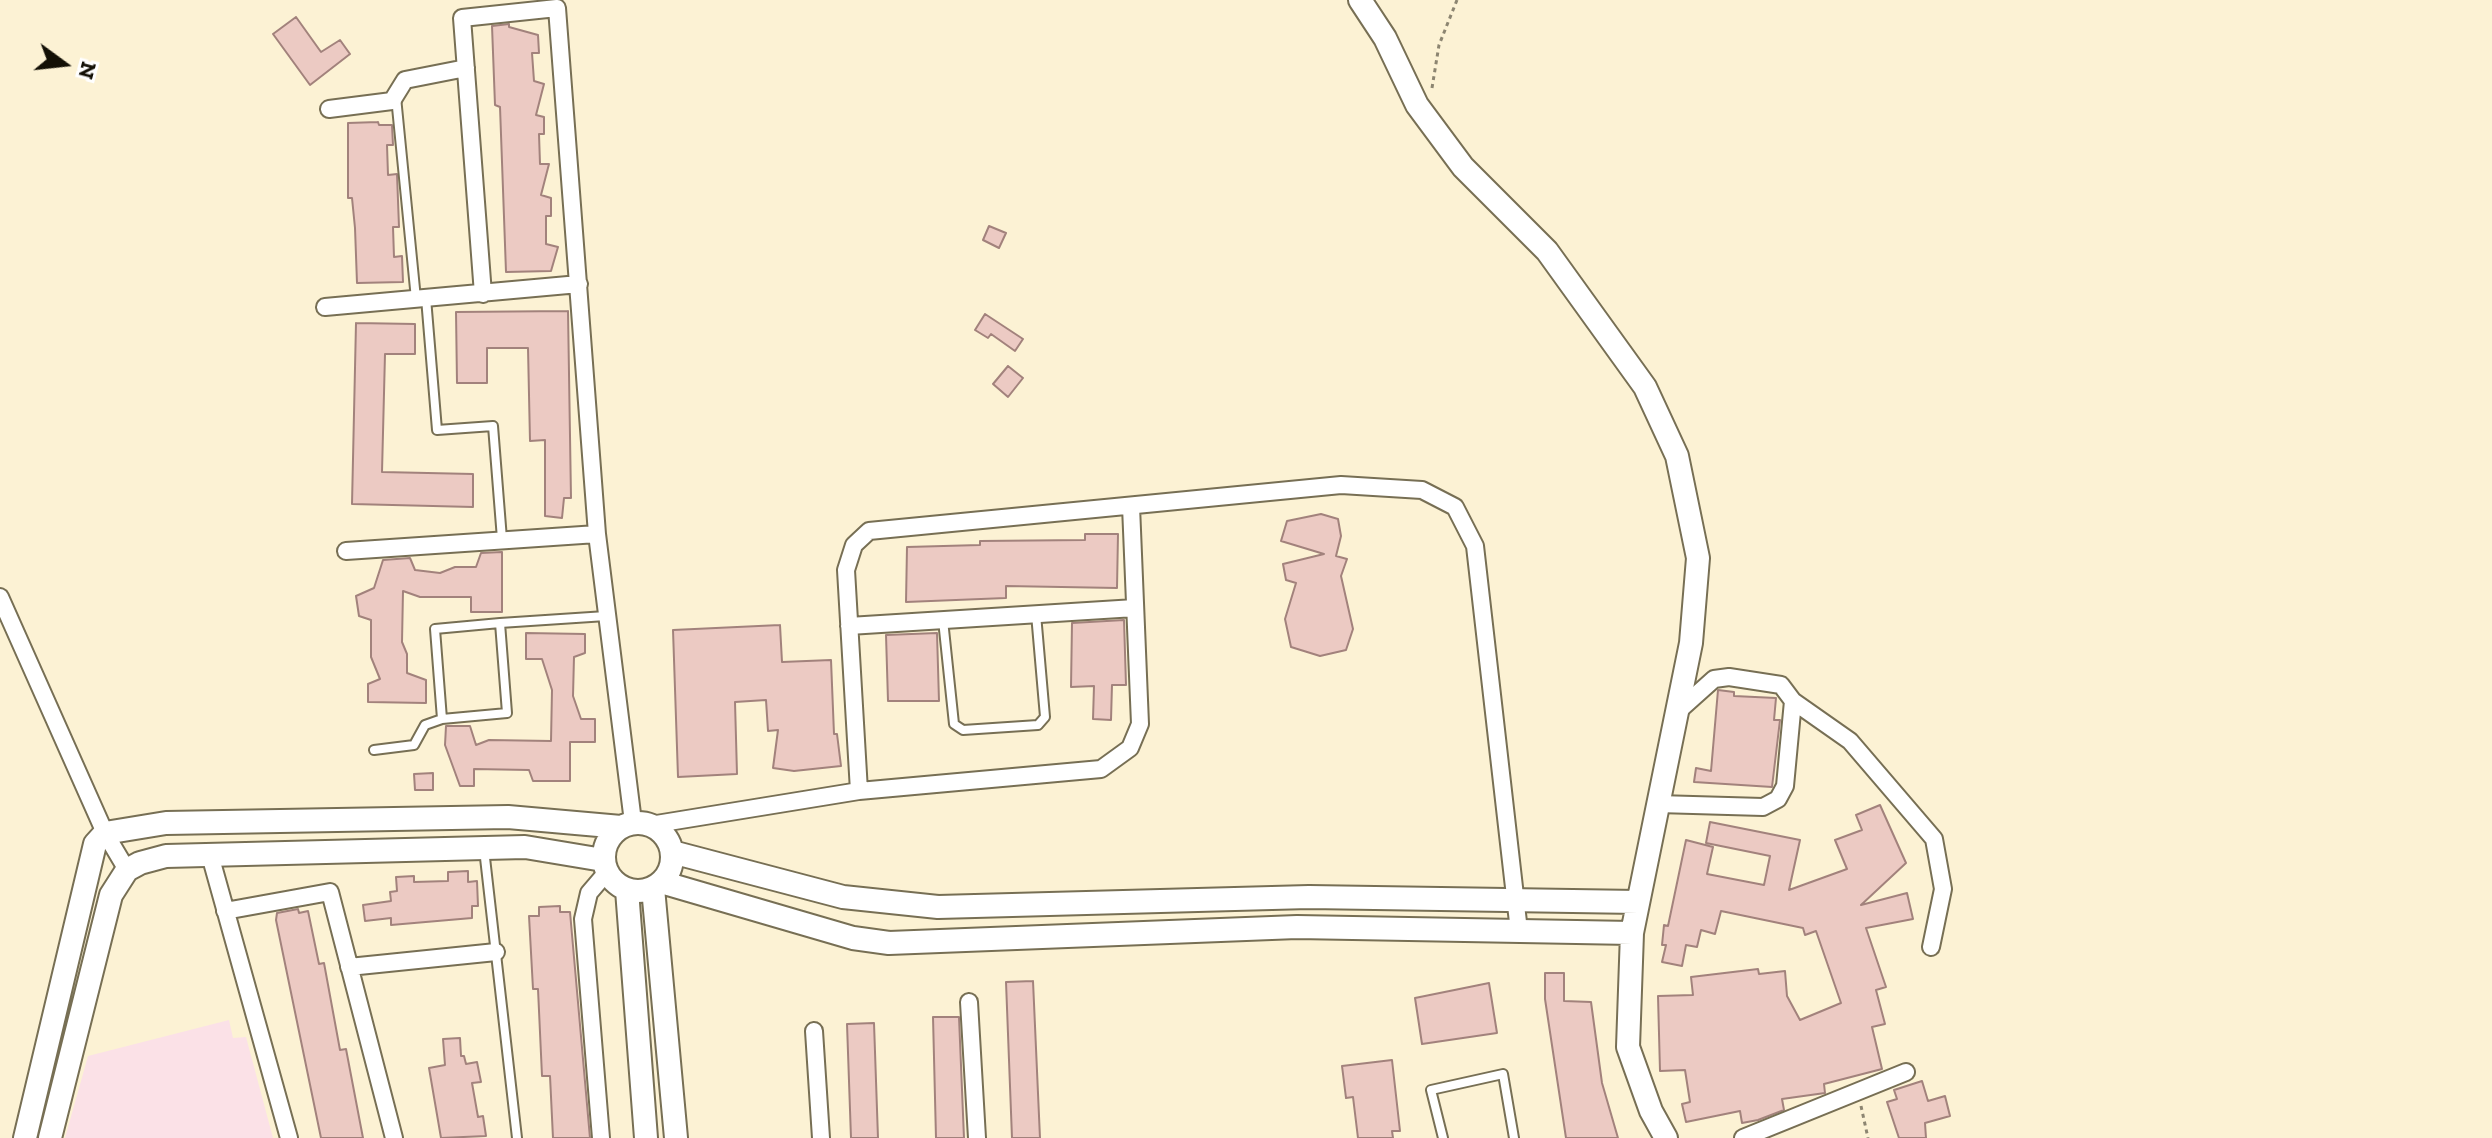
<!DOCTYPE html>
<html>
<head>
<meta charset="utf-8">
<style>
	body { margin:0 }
	#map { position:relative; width:2492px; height:1138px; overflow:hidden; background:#fcf2d4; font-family:"Zilla Slab",serif }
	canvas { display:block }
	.north { position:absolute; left:24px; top:24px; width:80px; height:80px; -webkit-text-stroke:6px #fff; paint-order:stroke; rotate:105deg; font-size:22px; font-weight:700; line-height:32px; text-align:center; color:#131006 }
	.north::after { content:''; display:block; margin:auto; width:28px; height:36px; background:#131006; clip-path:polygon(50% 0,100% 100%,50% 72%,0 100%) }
</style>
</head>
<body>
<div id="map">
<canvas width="2492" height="1138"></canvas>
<div class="north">N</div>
</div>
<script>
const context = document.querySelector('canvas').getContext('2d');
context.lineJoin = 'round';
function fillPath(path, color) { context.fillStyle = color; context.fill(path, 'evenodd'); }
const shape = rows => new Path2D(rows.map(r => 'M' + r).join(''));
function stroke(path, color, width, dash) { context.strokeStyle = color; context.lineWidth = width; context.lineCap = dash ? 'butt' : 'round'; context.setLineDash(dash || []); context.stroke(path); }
fillPath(shape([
	[229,1020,233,1038,246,1037,273,1138,65,1138,88,1056]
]), '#fbe1e7');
const building = shape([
	[296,17,321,52,340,40,350,54,310,85,273,34,296,17],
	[509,24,509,27,538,35,539,53,532,53,534,81,544,84,536,115,544,117,544,134,539,134,540,164,549,164,541,195,551,198,551,216,546,216,546,244,558,247,551,271,506,272,500,107,495,105,492,26,509,24],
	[378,122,379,125,392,125,393,145,387,145,388,175,397,174,399,227,393,227,394,257,402,256,403,282,357,283,355,228,352,198,348,198,348,123,378,122],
	[989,226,1006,233,999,248,983,240,989,226],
	[568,311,571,498,564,498,562,518,545,516,545,440,530,441,528,348,487,348,487,383,457,383,456,312,568,311],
	[985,314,1023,339,1015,351,991,334,988,338,975,330,985,314],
	[356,323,415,324,415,354,385,354,382,472,473,474,473,507,352,504,356,323],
	[1008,366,1023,378,1008,397,993,384,1008,366],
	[1321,514,1338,519,1341,536,1336,556,1347,559,1341,576,1353,629,1346,650,1320,656,1291,647,1285,619,1296,583,1286,580,1283,564,1324,554,1281,541,1287,521,1321,514],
	[1085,534,1118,534,1117,588,1006,586,1006,598,906,602,907,547,980,545,980,541,1085,540,1085,534],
	[502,552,502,612,471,612,471,597,420,597,403,591,402,642,407,654,407,673,426,680,426,703,368,702,368,684,380,679,371,657,371,620,359,616,356,596,374,588,383,560,410,558,415,570,440,573,455,567,476,567,481,553,502,552],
	[1124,620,1126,685,1112,685,1111,720,1093,719,1094,686,1071,687,1072,623,1124,620],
	[780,625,782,662,831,660,834,734,837,734,841,766,794,771,773,768,778,730,768,731,766,700,735,702,737,774,678,777,673,630,780,625],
	[526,633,585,634,585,653,574,657,573,696,581,719,595,719,595,742,570,742,570,781,533,781,529,770,474,769,474,786,460,786,445,745,446,726,470,726,476,745,489,740,551,741,552,690,542,659,526,659,526,633],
	[937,633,939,701,888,701,886,635,937,633],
	[1718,690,1734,692,1734,696,1776,698,1774,720,1780,720,1772,787,1694,782,1696,768,1711,771,1718,690],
	[433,773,433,790,415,790,414,774,433,773],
	[1880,805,1906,863,1861,905,1907,893,1913,919,1866,928,1886,987,1876,990,1885,1024,1872,1027,1882,1069,1824,1084,1825,1093,1782,1099,1784,1110,1758,1120,1742,1123,1740,1111,1686,1122,1682,1104,1690,1102,1685,1070,1660,1071,1658,996,1693,995,1691,977,1758,969,1759,974,1785,971,1787,996,1800,1020,1841,1003,1816,931,1805,935,1803,928,1721,911,1715,934,1701,930,1697,947,1686,945,1682,966,1662,962,1666,945,1662,945,1664,925,1668,926,1686,840,1713,847,1707,874,1764,885,1770,856,1706,843,1710,822,1800,840,1789,890,1847,869,1835,840,1862,830,1856,815,1880,805],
	[468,871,468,882,477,881,478,906,472,906,472,918,391,925,391,918,365,921,363,905,391,901,390,892,397,891,396,877,414,876,414,882,448,881,448,872,468,871],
	[560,906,560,912,570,912,590,1138,553,1138,550,1076,542,1076,538,989,533,989,529,916,539,916,539,907,560,906],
	[298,909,299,913,308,911,319,964,324,963,340,1050,346,1049,363,1138,321,1138,276,920,277,913,298,909],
	[1545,973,1564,973,1564,1001,1591,1002,1602,1083,1618,1138,1566,1138,1545,999,1545,973],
	[1033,981,1040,1138,1012,1138,1006,982,1033,981],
	[1489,983,1497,1033,1422,1044,1415,998,1489,983],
	[933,1017,959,1017,964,1138,936,1138,933,1017],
	[874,1023,878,1138,851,1138,847,1024,874,1023],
	[460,1038,461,1056,464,1056,466,1064,477,1062,481,1082,472,1083,478,1117,483,1116,486,1136,441,1138,429,1068,445,1065,443,1039,460,1038],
	[1392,1060,1400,1131,1392,1131,1393,1138,1358,1138,1353,1097,1346,1098,1342,1066,1392,1060],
	[1922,1081,1928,1101,1945,1096,1950,1116,1925,1123,1926,1138,1899,1138,1887,1102,1897,1099,1894,1090,1922,1081]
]);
fillPath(building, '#eccac3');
stroke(building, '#a2827c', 2);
const lane = shape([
	[396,97,416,299],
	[426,298,437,430,493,426,502,539],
	[943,620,954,724,963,730,1038,725,1045,717,1036,614],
	[500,623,507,713,442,719,435,629,500,623,606,616],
	[374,750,414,745,425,725,442,719],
	[484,849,517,1138],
	[1443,1138,1431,1090,1503,1074,1514,1138]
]);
const street = shape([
	[329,109,392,101,405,80,466,68],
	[483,294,462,18,557,8,597,534,633,822],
	[325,307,579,284],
	[346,551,597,534],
	[0,597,105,833,127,870],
	[849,626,1135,608],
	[1793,701,1850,741,1934,839,1943,889,1931,947],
	[859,791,846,570,854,545,869,531,1341,485,1422,490,1455,507,1475,546,1519,931],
	[1658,804,1763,807,1778,799,1785,786,1793,701,1781,685,1729,677,1714,679,1676,713],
	[650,825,859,791,1101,769,1130,748,1140,724,1131,506],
	[210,855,289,1138],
	[225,911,330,892,394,1138],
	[349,967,496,952],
	[969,1002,977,1138],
	[814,1031,821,1138],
	[601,1138,583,919,589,893,607,872],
	[1743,1138,1906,1072]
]);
const secondary = shape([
	[1360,0,1385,38,1417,105,1463,167,1547,251,1645,387,1677,456,1698,558,1691,643,1632,933,1628,1047,1651,1111,1666,1138],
	'604 857a34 34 0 1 1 68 0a34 34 0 1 1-68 0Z',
	[672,852,843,897,938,907,1309,897,1638,902],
	[661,882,853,938,889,943,1297,927,1632,933],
	[653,888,676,1138],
	[627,890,646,1138],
	[25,1138,95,844,105,833,166,823,508,817,621,827],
	[50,1138,111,895,127,870,140,863,166,856,525,847,603,860]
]);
stroke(lane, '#776f54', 12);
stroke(street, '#776f54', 20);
stroke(secondary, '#776f54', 26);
stroke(shape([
	[1432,88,1439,45,1457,0],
	[1861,1106,1868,1138]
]), '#8c8571', 3, [4, 4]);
stroke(lane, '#fff', 8);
stroke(street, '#fff', 16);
stroke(secondary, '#fff', 22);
</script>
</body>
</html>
